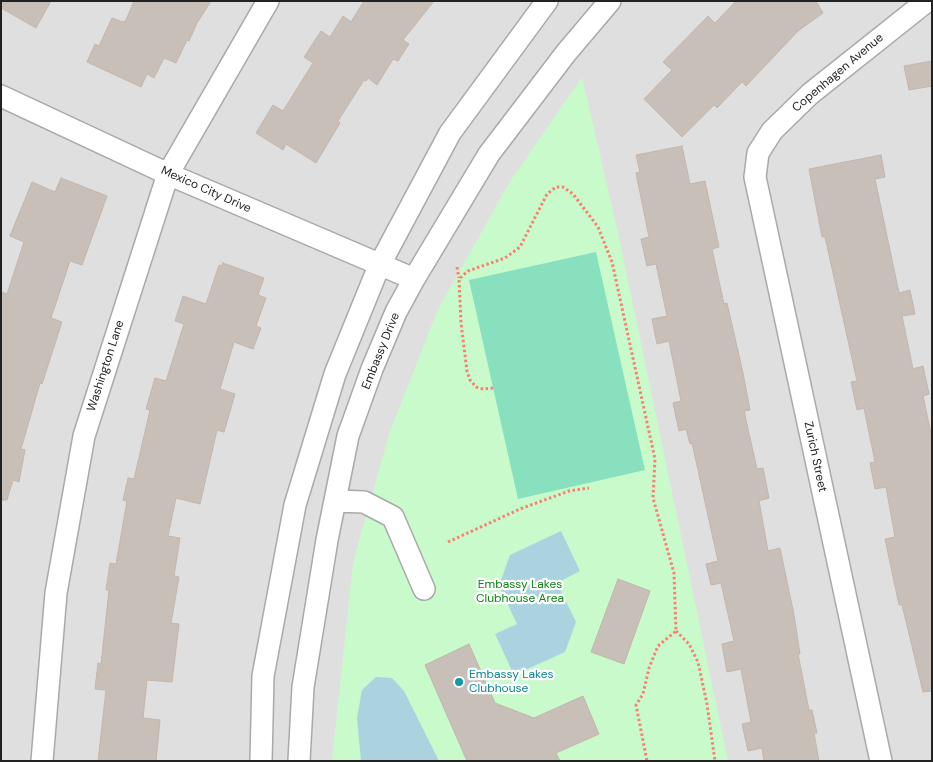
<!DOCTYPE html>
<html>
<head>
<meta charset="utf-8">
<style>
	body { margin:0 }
	#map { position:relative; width:933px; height:762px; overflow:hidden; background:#f2efe9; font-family:"DM Sans",sans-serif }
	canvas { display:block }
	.frame { position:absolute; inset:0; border:2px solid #222; pointer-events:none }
</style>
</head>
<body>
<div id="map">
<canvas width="933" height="762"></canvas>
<div class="frame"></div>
</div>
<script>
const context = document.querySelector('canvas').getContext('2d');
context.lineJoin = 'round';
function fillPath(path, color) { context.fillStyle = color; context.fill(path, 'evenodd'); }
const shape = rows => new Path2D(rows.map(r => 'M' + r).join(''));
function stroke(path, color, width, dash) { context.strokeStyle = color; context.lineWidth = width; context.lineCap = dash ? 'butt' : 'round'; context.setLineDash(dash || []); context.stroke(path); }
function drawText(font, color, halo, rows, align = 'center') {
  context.font = font + ' "DM Sans",sans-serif'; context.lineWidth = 4.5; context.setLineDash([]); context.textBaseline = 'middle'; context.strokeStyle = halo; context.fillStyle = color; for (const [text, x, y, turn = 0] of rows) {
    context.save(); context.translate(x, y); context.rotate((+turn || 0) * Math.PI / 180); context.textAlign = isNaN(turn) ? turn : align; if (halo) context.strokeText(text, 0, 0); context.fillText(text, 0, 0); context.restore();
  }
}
fillPath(shape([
	[1,1,932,1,932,761,1,761]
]), '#e0dfdf');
fillPath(shape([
	[582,77,618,233,728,761,332,761,353,563,390,431,438,309,511,180]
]), '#c8facc');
fillPath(shape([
	[596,252,645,470,518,499,469,280]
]), '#88e0be');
fillPath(shape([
	[561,531,580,571,557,583,576,622,565,652,514,675,495,634,517,624,499,586,510,555],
	[376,677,392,678,404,691,439,761,361,761,357,718,362,690]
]), '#aad3df');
const building = shape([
	[1,1,51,1,36,28,1,8,1,1],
	[134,1,211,1,197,23,189,41,187,40,176,63,164,58,154,78,147,74,141,87,87,62,95,44,99,46,112,18,123,22,126,20,134,1],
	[364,1,434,1,403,40,409,44,398,61,393,59,377,85,368,78,366,81,364,80,338,121,340,123,316,163,286,144,283,150,256,133,273,105,283,111,313,63,304,57,321,31,330,37,343,16,351,22,364,1],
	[736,1,816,1,823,13,798,31,746,86,742,82,717,108,714,105,682,137,644,99,672,70,663,62,708,16,715,23,736,1],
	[932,61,932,86,909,90,904,66,932,61],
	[682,146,690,184,705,181,719,247,712,249,724,304,727,303,743,373,750,410,744,411,757,469,763,468,769,498,759,501,768,551,780,548,794,615,800,654,798,654,809,710,812,710,817,733,814,733,819,761,764,761,762,748,748,751,742,724,751,722,741,669,727,672,722,644,734,641,721,583,711,585,706,564,718,561,692,443,690,444,686,429,679,431,673,403,681,401,669,341,657,344,652,319,667,316,656,264,647,266,641,239,649,237,636,173,640,172,636,155,682,146],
	[881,155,885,177,875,179,899,293,910,290,915,314,902,316,913,369,923,366,929,394,923,396,932,438,932,691,923,692,905,617,902,605,899,605,885,539,895,537,886,487,875,489,870,463,875,462,864,408,857,410,851,382,857,381,825,237,822,237,809,169,881,155],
	[61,178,107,196,82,265,70,261,51,318,62,322,42,384,40,383,21,449,25,450,19,482,13,480,7,500,1,500,1,292,7,294,24,242,10,236,32,182,55,192,61,178],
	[223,263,264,278,258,295,266,298,256,326,261,328,253,349,234,342,220,389,235,394,224,432,217,430,200,504,176,498,168,536,180,538,174,576,179,577,171,623,179,624,172,682,147,680,143,718,160,720,156,761,98,761,106,690,95,689,98,663,101,664,109,590,106,590,110,563,116,564,127,501,123,500,128,478,134,479,150,410,146,409,155,378,166,381,184,324,175,321,183,296,206,304,219,265,222,266,223,263],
	[618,579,650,591,624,664,591,652,618,579],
	[469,644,495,703,534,718,583,696,599,734,556,753,560,761,467,761,425,665,469,644]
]);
fillPath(building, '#c7bfb8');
stroke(building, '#c4b6ab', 1);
const minor = shape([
	[1,96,168,174,414,279],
	[336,501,364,502,393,517,424,589],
	[42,761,56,593,84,436,168,174,268,1],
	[261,761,263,676,295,505,335,374,379,266,450,133,547,1],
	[299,761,303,687,327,540,348,436,372,369,396,312,414,279,489,154,566,53,610,1],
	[881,761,755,177,758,153,772,131,810,94,927,1]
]);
stroke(minor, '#a9a9a9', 24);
stroke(shape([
	[457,267,459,278],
	[493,388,483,389,476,387,470,380,467,371,461,323,459,279,468,271,505,258,520,247,547,194,556,187,563,187,573,194,598,227,612,262,655,459,653,498,674,573,676,631,658,646,649,668,643,694,636,705,647,761],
	[448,542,520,509,569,491,589,488],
	[676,631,689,644,698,662,707,704,715,761]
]), '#fa8072', 3, [2.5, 2.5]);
stroke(minor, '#fff', 21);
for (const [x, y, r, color] of [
	[459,682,5,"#0f9aa8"]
]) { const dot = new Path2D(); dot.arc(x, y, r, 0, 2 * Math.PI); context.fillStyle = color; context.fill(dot); stroke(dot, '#fff', 2); }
drawText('12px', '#222', '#fff', [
	["Copenhagen Avenue",838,73,-40],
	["Mexico City Drive",206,190,24],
	["Embassy Drive",381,351,-68],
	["Washington Lane",106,366,-72],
	["Zurich Street",815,457,78]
]);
drawText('12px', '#0c8416', '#fff', [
	["Embassy Lakes",520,585],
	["Clubhouse Area",520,599]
]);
drawText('12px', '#0d838f', '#fff', [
	["Embassy Lakes",469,675],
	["Clubhouse",469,689]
], 'left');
</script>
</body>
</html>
